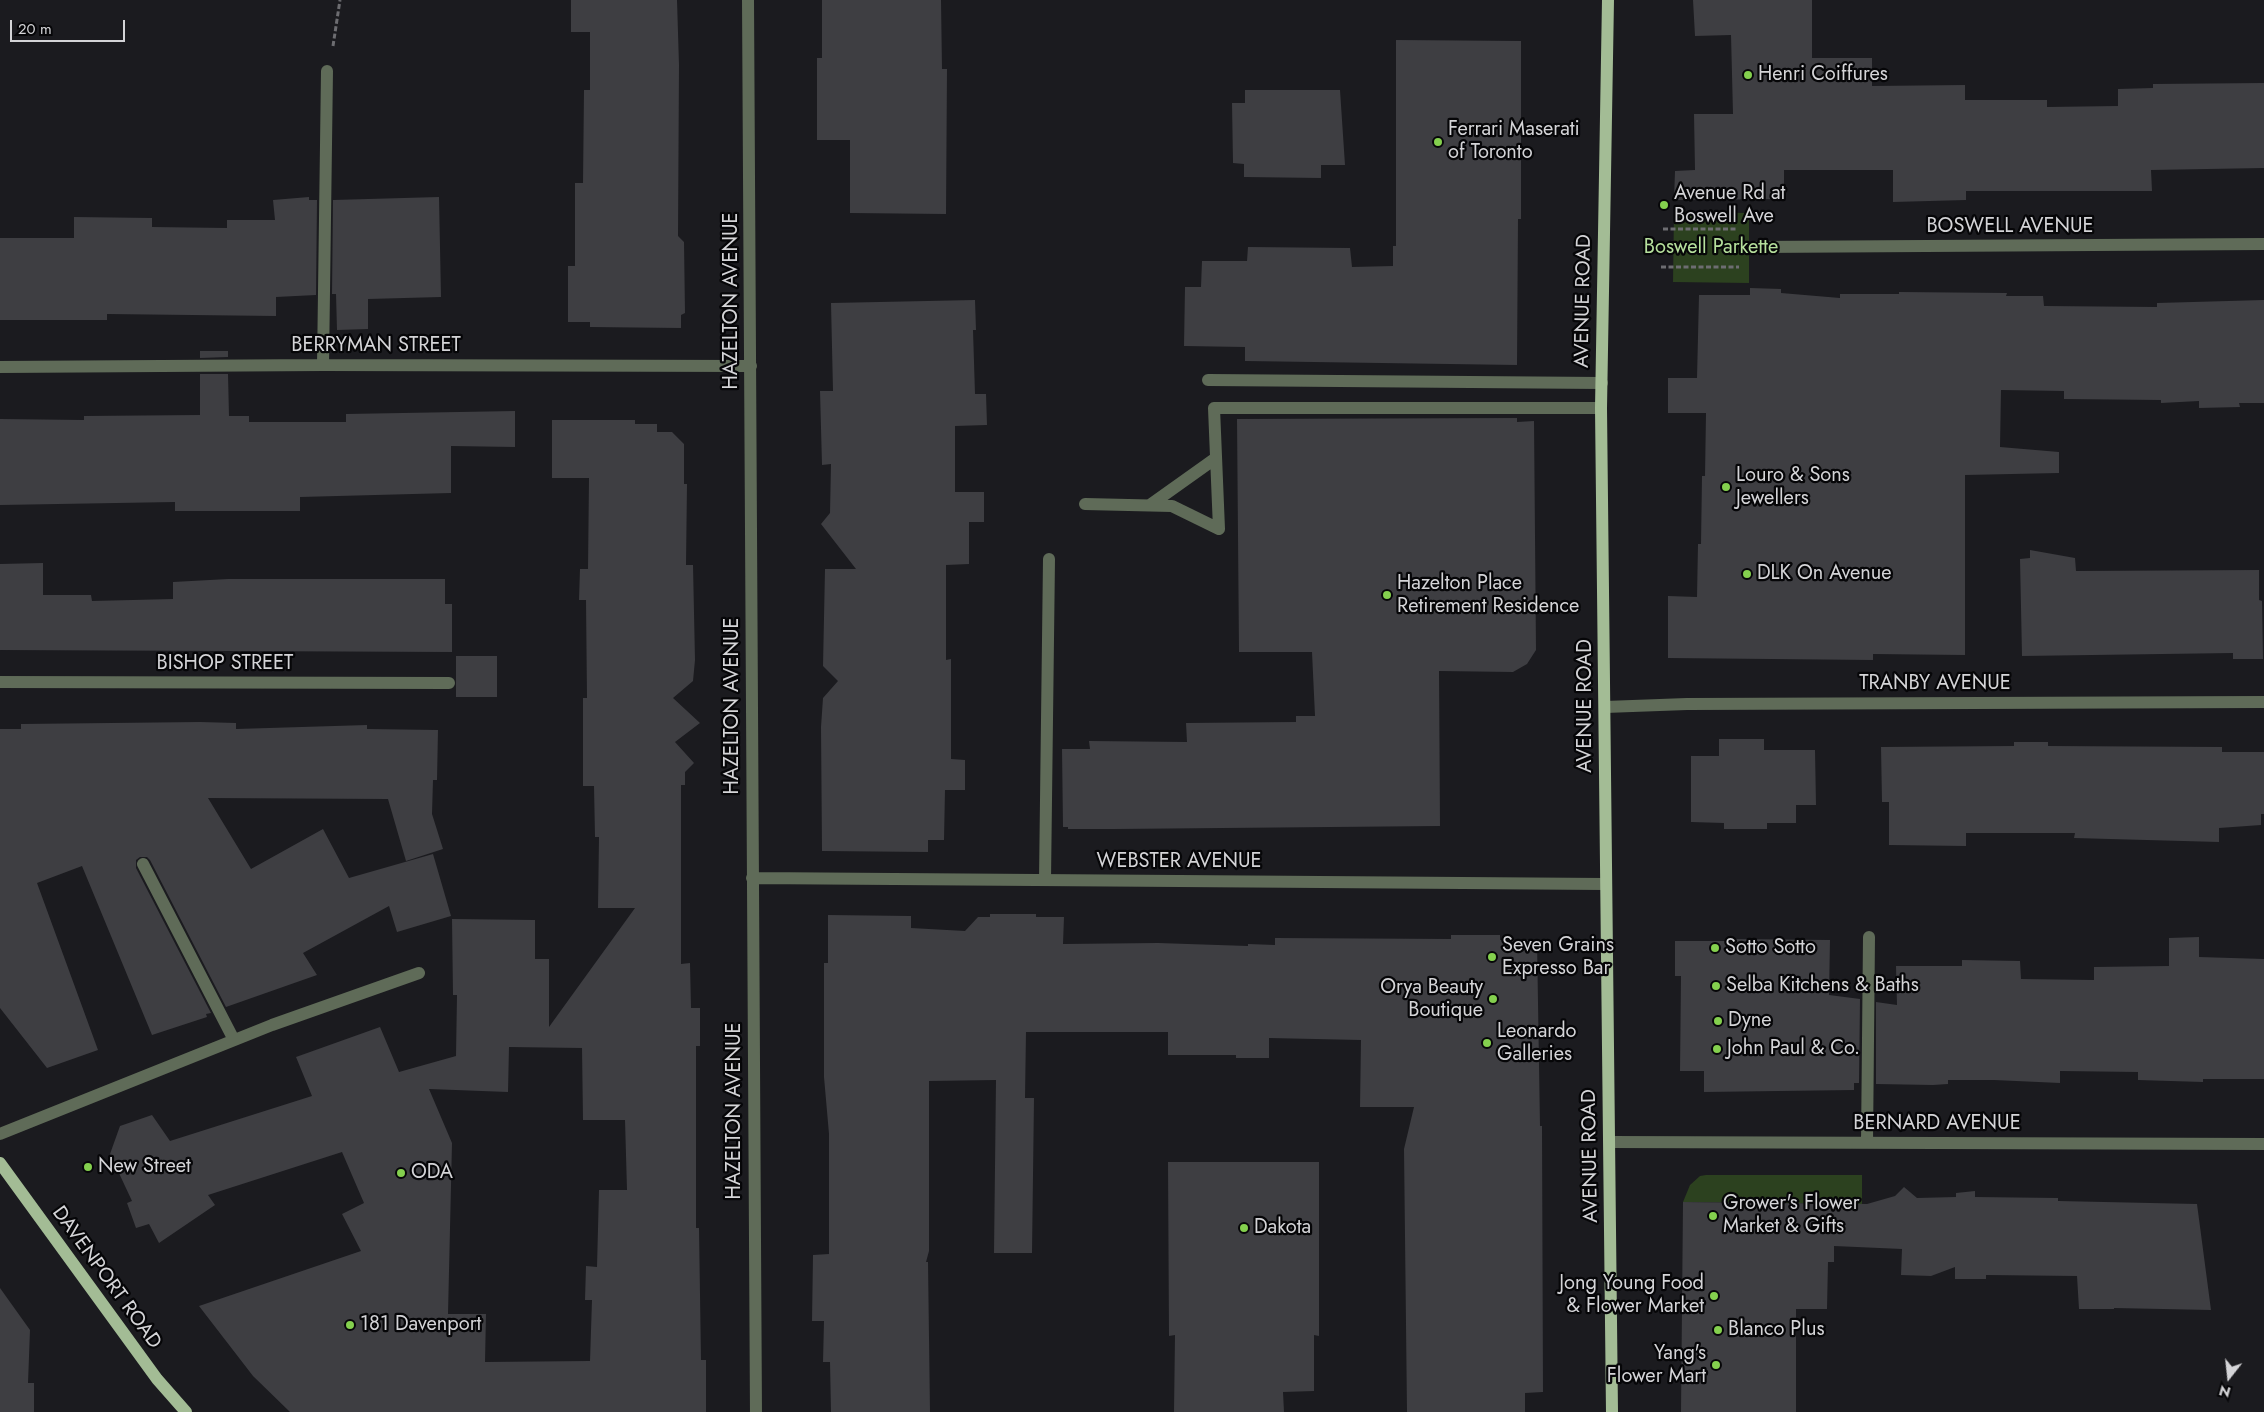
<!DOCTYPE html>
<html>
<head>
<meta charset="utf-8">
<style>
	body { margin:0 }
	#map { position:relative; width:2264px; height:1412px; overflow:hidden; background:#1b1b1f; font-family:Jost,sans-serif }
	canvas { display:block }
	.north { position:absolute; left:2204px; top:1352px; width:50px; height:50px; -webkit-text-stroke:4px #060608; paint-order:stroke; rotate:196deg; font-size:14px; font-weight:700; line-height:20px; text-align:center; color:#d4d4d7 }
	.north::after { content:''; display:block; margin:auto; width:18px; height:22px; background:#d4d4d7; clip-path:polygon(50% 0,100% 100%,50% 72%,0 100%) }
	.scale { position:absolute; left:10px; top:20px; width:115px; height:22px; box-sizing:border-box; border:2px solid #d4d4d7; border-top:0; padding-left:6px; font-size:15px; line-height:18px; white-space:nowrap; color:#d4d4d7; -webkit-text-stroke:4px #060608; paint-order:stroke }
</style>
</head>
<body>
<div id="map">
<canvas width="2264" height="1412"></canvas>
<div class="north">N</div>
<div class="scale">20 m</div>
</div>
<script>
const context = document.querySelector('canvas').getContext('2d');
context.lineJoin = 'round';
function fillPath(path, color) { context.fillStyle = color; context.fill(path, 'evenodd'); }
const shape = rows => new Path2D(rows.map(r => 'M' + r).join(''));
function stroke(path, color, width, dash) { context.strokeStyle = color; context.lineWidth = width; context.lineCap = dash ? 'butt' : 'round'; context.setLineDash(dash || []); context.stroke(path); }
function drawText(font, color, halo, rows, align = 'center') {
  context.font = font + ' Jost,sans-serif'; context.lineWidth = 4.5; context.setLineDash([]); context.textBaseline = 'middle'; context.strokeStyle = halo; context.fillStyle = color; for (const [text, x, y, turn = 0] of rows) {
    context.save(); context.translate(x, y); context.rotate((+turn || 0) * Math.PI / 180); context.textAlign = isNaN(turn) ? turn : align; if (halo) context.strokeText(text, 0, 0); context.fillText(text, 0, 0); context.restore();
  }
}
fillPath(shape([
	[1674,212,1749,213,1749,283,1673,282],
	[1706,1175,1862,1175,1862,1204,1683,1202,1690,1185,1700,1176]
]), '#2c411f');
fillPath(shape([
	[571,0,677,0,679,65,678,236,684,242,685,313,681,315,681,328,590,327,590,322,568,322,568,266,575,266,575,183,583,183,584,90,590,90,590,32,571,32],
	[822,0,941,0,942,69,947,69,946,214,850,213,850,140,817,140,817,58,822,58],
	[1693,0,1812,0,1812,58,1872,58,1872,86,1965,85,1965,100,2047,100,2047,107,2118,106,2118,89,2153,88,2153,84,2264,83,2264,168,2151,170,2152,191,1966,191,1966,200,1893,202,1893,170,1784,170,1784,199,1674,200,1675,171,1695,170,1694,114,1733,114,1731,35,1695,36],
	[1396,40,1521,41,1521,219,1518,219,1517,365,1245,361,1245,347,1184,346,1185,287,1201,287,1202,261,1247,261,1248,247,1350,248,1352,267,1393,266,1393,246,1396,246],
	[1245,90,1340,90,1345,165,1321,165,1321,178,1244,177,1244,164,1233,163,1232,103,1245,103],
	[309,197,309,200,317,200,316,295,276,297,276,316,107,314,107,320,0,320,0,238,74,238,74,217,152,218,152,227,227,228,227,220,275,220,273,200],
	[439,197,441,297,368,299,368,329,337,330,336,294,332,294,333,200],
	[1750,288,1781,289,1781,293,1840,298,1840,294,1899,294,1899,292,2007,293,2006,296,2043,296,2044,306,2157,307,2157,303,2264,300,2264,403,2239,403,2240,407,2199,408,2199,401,2161,403,2161,400,2064,399,2064,391,2001,390,2000,447,2059,452,2059,473,1965,475,1965,655,1873,654,1873,660,1668,658,1668,596,1697,597,1698,544,1701,544,1702,476,1705,476,1706,413,1668,413,1668,378,1697,378,1699,295,1750,295],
	[975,300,976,330,973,330,975,394,986,394,987,425,955,426,955,492,984,492,984,522,969,522,969,564,946,565,946,660,951,659,951,759,965,760,965,790,945,790,944,840,928,840,928,852,822,851,821,727,823,698,838,681,823,666,825,569,856,569,821,524,830,513,831,464,822,465,820,391,833,391,831,303],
	[200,351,228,351,228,357,200,358],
	[200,374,228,374,229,416,249,416,249,422,346,422,346,414,515,411,515,447,451,446,451,493,300,497,300,511,175,511,175,502,0,505,0,419,84,420,84,416,200,415],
	[1517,418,1517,422,1534,421,1536,650,1527,664,1513,672,1439,671,1440,826,1115,829,1068,829,1068,827,1063,827,1062,749,1090,749,1089,741,1187,742,1186,723,1296,722,1296,716,1315,716,1312,652,1239,652,1237,419],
	[552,420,635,420,635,424,657,424,657,432,672,432,684,444,684,484,687,484,686,565,693,565,695,660,693,681,673,698,700,723,675,742,694,763,685,772,685,785,681,785,681,964,690,963,691,1008,700,1008,700,1046,696,1046,696,1228,699,1228,701,1360,706,1360,706,1412,290,1412,253,1376,199,1306,361,1251,342,1214,364,1203,342,1152,208,1195,215,1205,159,1243,149,1224,136,1228,127,1203,132,1201,110,1154,120,1126,152,1115,170,1141,312,1096,296,1057,380,1027,399,1072,456,1056,457,995,453,995,452,919,535,920,535,959,549,959,549,1027,635,908,598,908,599,837,595,837,594,786,583,786,583,698,587,698,586,600,579,600,580,569,588,569,589,478,552,478],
	[509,1047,582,1048,583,1120,625,1120,627,1190,599,1190,597,1267,586,1266,585,1300,592,1300,590,1361,485,1362,486,1314,448,1314,452,1143,429,1089,508,1092],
	[2030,550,2075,558,2076,571,2259,570,2259,600,2262,601,2263,659,2233,659,2233,653,2022,656,2020,559,2030,558],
	[43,563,43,595,91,595,92,601,173,599,173,582,228,579,445,579,445,604,452,604,452,652,0,650,0,564],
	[456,656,497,656,497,697,456,697],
	[200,722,236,723,236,729,367,725,367,729,438,730,437,780,433,780,432,814,443,849,406,861,388,799,208,798,251,869,323,829,349,878,433,854,451,916,397,932,389,906,303,953,317,975,226,1007,150,860,147,857,140,857,136,860,136,868,211,1013,206,1014,207,1017,152,1035,82,866,37,883,98,1050,47,1068,0,1008,0,729,21,729,21,724],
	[1719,739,1764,739,1764,750,1815,750,1816,805,1796,805,1796,823,1767,823,1767,829,1724,829,1724,823,1691,822,1691,756,1719,756],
	[2014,742,2048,742,2048,746,2222,747,2222,752,2264,752,2264,814,2261,814,2261,825,2219,828,2219,842,2074,838,2075,833,1966,833,1966,846,1889,845,1889,802,1882,802,1881,747,2014,746],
	[990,914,1036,914,1036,917,1064,917,1063,944,1158,943,1248,946,1248,944,1275,945,1275,938,1451,939,1451,935,1500,935,1500,940,1537,940,1540,1126,1542,1126,1543,1392,1525,1393,1525,1412,1407,1412,1404,1149,1414,1107,1360,1107,1361,1040,1269,1038,1269,1058,1236,1058,1236,1055,1168,1055,1168,1032,1026,1032,1025,1098,1034,1098,1032,1253,994,1253,996,1080,929,1081,929,1251,926,1262,928,1262,930,1412,831,1412,830,1362,823,1362,824,1321,812,1321,813,1255,829,1254,829,1134,824,1077,824,963,828,963,828,915,911,916,911,928,965,931,978,917,990,917],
	[2199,937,2199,957,2264,959,2264,1079,2203,1079,2203,1082,2138,1080,2138,1072,2060,1071,2060,1083,1994,1080,1948,1080,1948,1084,1933,1085,1876,1084,1876,1002,1897,1005,1896,966,1962,966,1962,960,2020,961,2021,979,2094,980,2094,967,2169,966,2169,938],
	[1729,939,1830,940,1829,995,1860,999,1859,1083,1854,1083,1854,1090,1704,1092,1704,1071,1680,1071,1681,976,1675,976,1675,941,1729,941],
	[1168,1162,1319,1162,1319,1336,1314,1335,1314,1391,1283,1392,1284,1412,1174,1412,1175,1335,1169,1336],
	[1904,1187,1917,1198,1956,1197,1956,1193,1975,1191,1975,1197,2058,1198,2058,1201,2197,1204,2211,1310,2114,1308,2114,1309,2079,1309,2077,1276,1986,1275,1986,1279,1955,1279,1955,1267,1931,1276,1901,1275,1902,1249,1834,1246,1834,1262,1828,1262,1827,1309,1796,1309,1796,1412,1681,1412,1683,1202,1867,1204,1895,1196],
	[0,1288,30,1330,28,1383,34,1383,34,1412,0,1412]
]), '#3e3e42');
stroke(shape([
	[333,46,340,0],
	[1663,229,1736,229],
	[1661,267,1739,267]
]), '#6d6d71', 3, [5, 2.5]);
stroke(shape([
	[748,0,756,1412],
	[1756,247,2264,244],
	[323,365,327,71],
	[0,367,323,365,751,366],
	[1208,380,1602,383],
	[1085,504,1172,506,1219,529,1214,408,1601,408],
	[1150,505,1216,458],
	[0,682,449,683],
	[1605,707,1687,704,2264,702],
	[143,864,234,1040],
	[752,878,1605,884],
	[1045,880,1049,559],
	[0,1134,272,1025,419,973],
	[1610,1142,2264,1144],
	[1867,1143,1869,937]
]), '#5f6b58', 12);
stroke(shape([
	[1608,0,1601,408,1612,1412],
	[0,1163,157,1379,186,1412]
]), '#a3bc95', 12);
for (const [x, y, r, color] of [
	[1748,75,5,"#84d04e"],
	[1438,142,5,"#84d04e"],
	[1664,205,5,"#84d04e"],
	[1726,487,5,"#84d04e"],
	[1747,574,5,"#84d04e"],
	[1387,595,5,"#84d04e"],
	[1715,948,5,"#84d04e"],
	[1492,957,5,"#84d04e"],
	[1716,986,5,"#84d04e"],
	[1493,999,5,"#84d04e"],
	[1718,1021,5,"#84d04e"],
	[1487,1043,5,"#84d04e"],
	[1717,1049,5,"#84d04e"],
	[88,1167,5,"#84d04e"],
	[401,1173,5,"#84d04e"],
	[1713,1216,5,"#84d04e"],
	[1244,1228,5,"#84d04e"],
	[1714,1296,5,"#84d04e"],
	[350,1325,5,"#84d04e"],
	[1718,1330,5,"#84d04e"],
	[1716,1365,5,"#84d04e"]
]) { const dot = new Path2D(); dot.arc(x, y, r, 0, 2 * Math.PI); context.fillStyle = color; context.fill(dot); stroke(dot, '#060608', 2); }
drawText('20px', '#d4d4d7', '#060608', [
	["Henri Coiffures",1758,75],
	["Ferrari Maserati",1448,130],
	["of Toronto",1448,153],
	["Avenue Rd at",1674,194],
	["Boswell Ave",1674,217],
	["Louro & Sons",1736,476],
	["Jewellers",1736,499],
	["DLK On Avenue",1757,574],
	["Hazelton Place",1397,584],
	["Retirement Residence",1397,607],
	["Seven Grains",1502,946],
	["Expresso Bar",1502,969],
	["Sotto Sotto",1725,948],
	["Selba Kitchens & Baths",1726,986],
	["Orya Beauty",1483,988,"right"],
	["Boutique",1483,1011,"right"],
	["Dyne",1728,1021],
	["Leonardo",1497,1032],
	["Galleries",1497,1055],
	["John Paul & Co.",1727,1049],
	["New Street",98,1167],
	["ODA",411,1173],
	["Grower's Flower",1723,1204],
	["Market & Gifts",1723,1227],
	["Dakota",1254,1228],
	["Jong Young Food",1704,1284,"right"],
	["& Flower Market",1704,1307,"right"],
	["181 Davenport",360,1325],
	["Blanco Plus",1728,1330],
	["Yang's",1706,1354,"right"],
	["Flower Mart",1706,1377,"right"]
], 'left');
drawText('20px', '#d4d4d7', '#060608', [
	["BOSWELL AVENUE",2010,227],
	["HAZELTON AVENUE",732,301,-90],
	["AVENUE ROAD",1584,301,-89],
	["BERRYMAN STREET",376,346],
	["BISHOP STREET",225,664],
	["TRANBY AVENUE",1935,684],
	["HAZELTON AVENUE",733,706,-90],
	["AVENUE ROAD",1586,706,-90],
	["WEBSTER AVENUE",1179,862],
	["HAZELTON AVENUE",735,1111,-90],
	["BERNARD AVENUE",1937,1124],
	["AVENUE ROAD",1591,1156,-91],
	["DAVENPORT ROAD",106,1278,54]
]);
drawText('20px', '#b6e09d', '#060608', [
	["Boswell Parkette",1711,248]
]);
</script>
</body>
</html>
